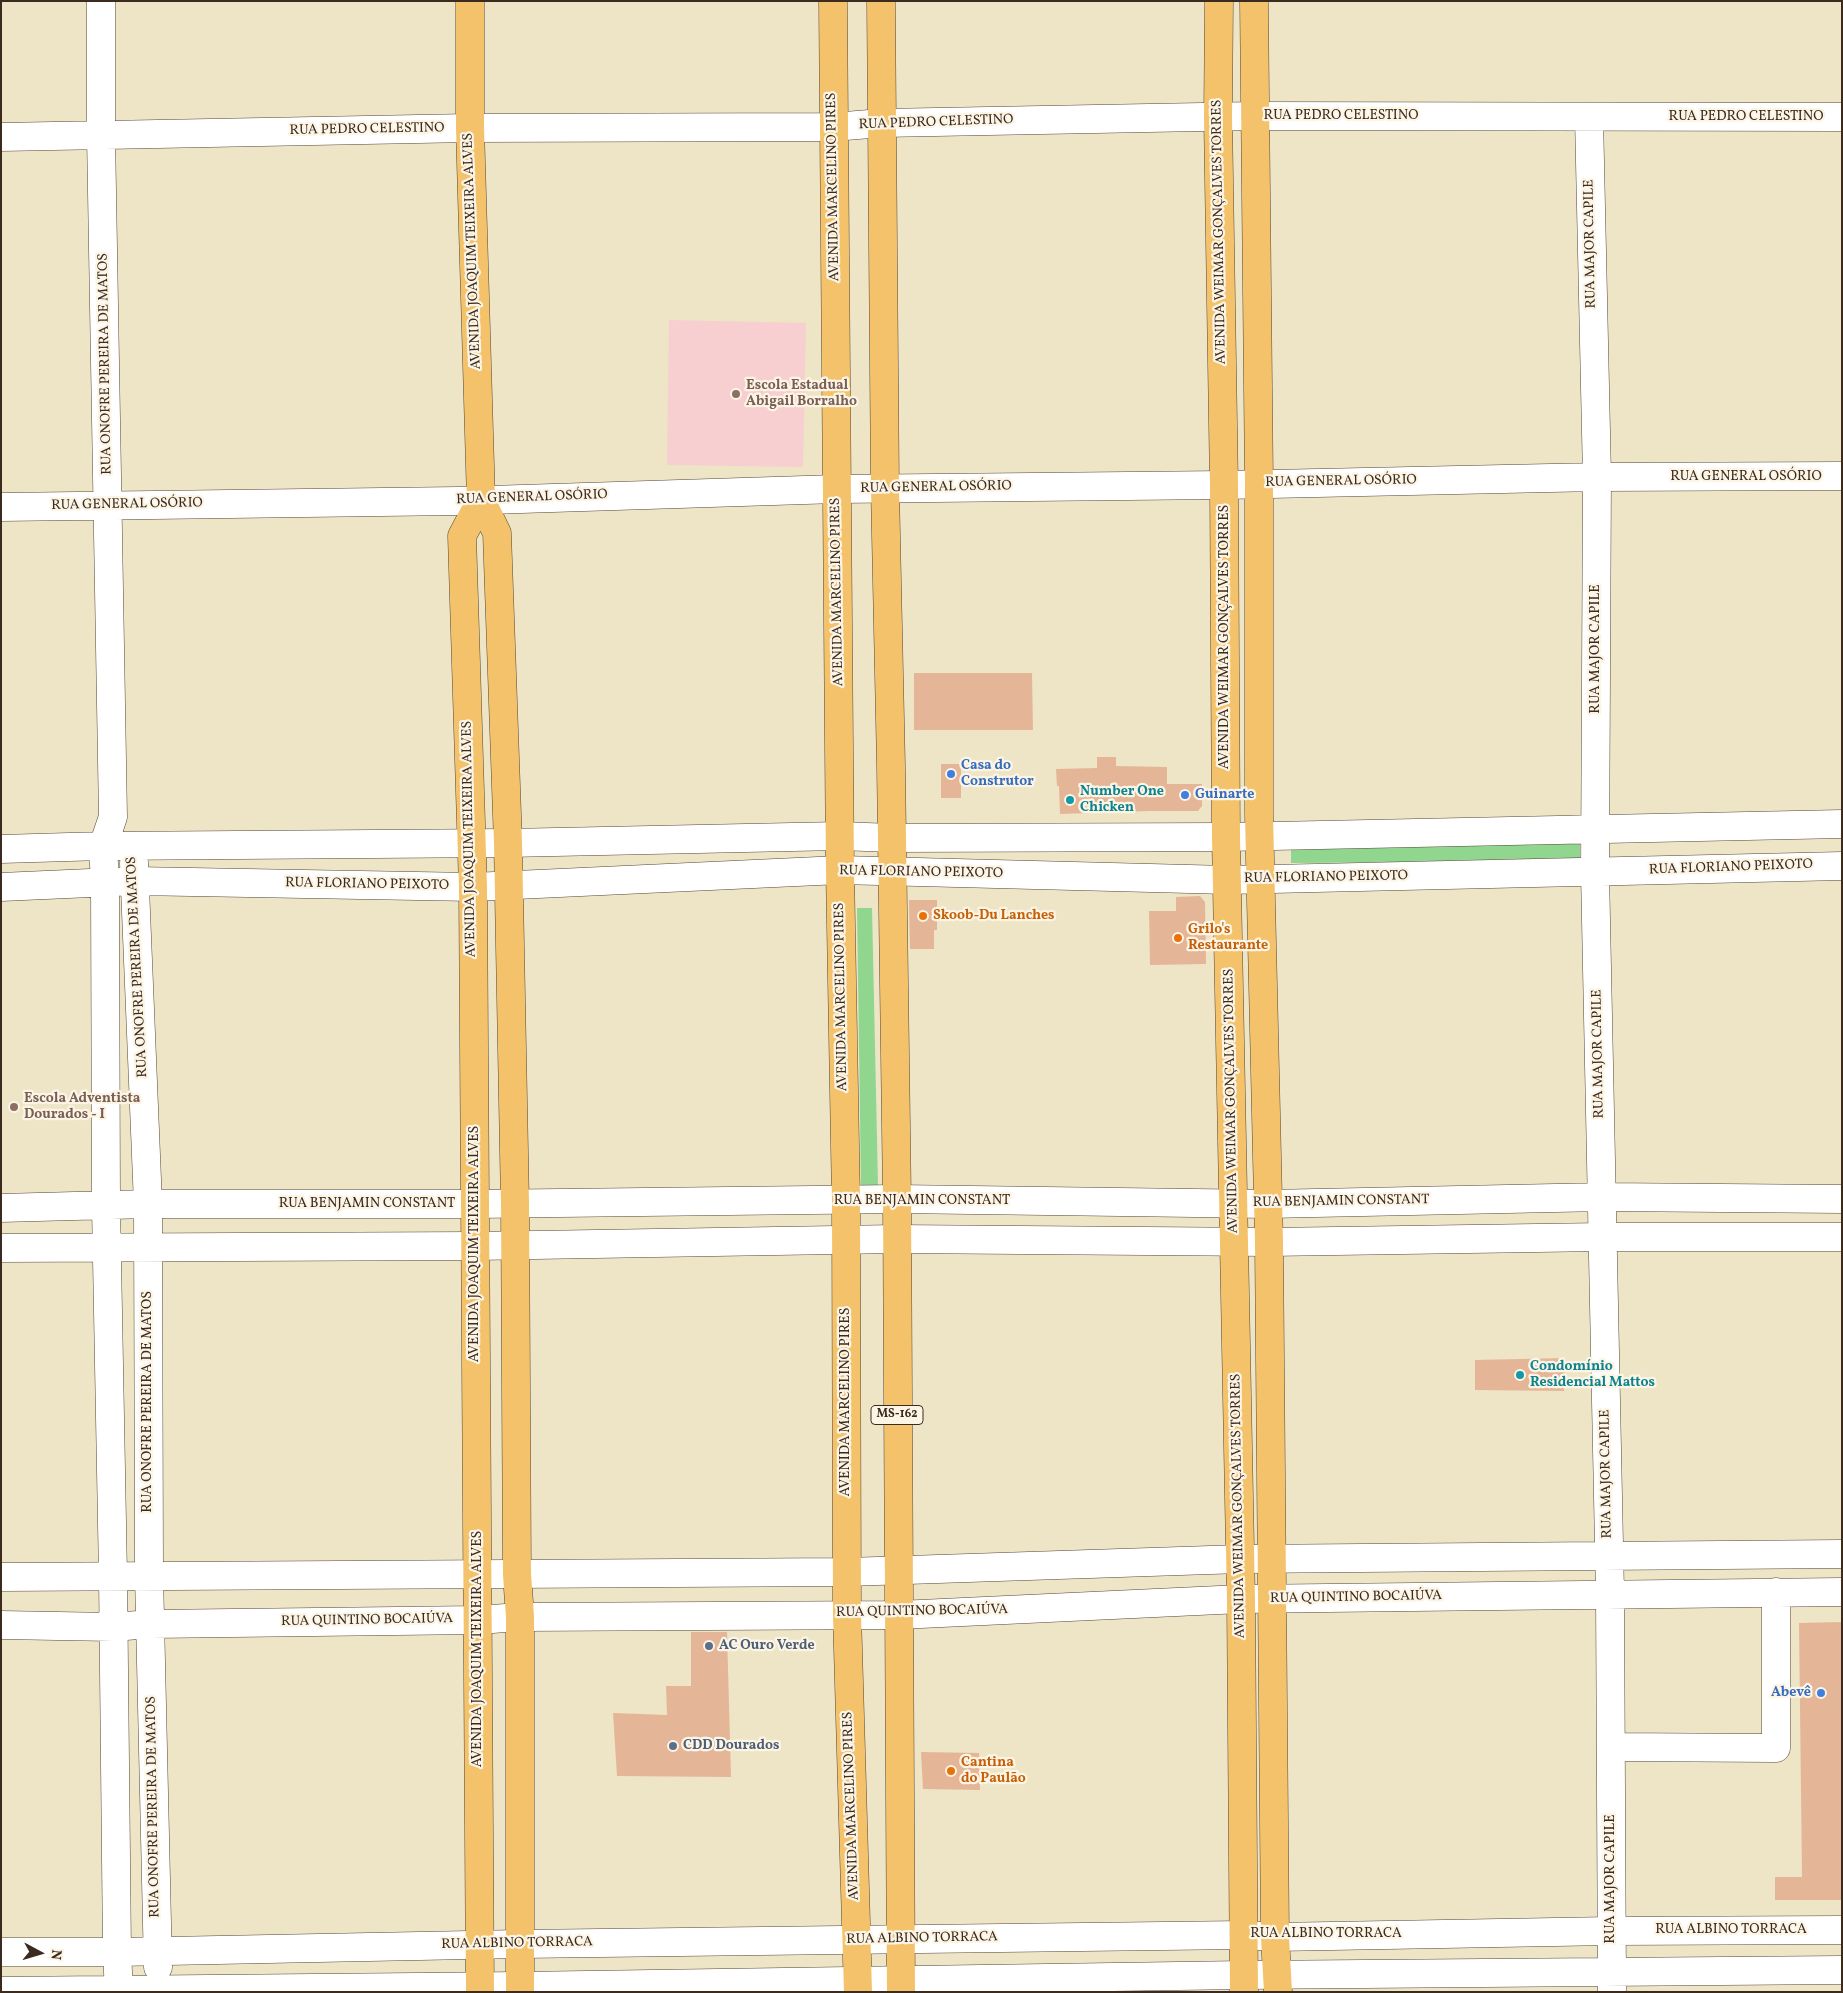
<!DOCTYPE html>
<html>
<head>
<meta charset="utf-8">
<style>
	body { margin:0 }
	#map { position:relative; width:1843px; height:1993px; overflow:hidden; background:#ede5c5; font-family:Vollkorn,serif }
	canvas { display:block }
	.frame { position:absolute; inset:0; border:2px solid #3b2a1e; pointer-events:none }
	.north { position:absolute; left:15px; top:1928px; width:50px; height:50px; -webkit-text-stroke:4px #fcf5e5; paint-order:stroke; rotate:96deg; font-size:14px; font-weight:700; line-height:20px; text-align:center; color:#3b2a1e }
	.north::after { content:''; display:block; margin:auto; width:18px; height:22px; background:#3b2a1e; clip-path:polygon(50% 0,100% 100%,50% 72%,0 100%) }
</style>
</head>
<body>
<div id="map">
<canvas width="1843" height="1993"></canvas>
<div class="frame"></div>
<div class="north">N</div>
</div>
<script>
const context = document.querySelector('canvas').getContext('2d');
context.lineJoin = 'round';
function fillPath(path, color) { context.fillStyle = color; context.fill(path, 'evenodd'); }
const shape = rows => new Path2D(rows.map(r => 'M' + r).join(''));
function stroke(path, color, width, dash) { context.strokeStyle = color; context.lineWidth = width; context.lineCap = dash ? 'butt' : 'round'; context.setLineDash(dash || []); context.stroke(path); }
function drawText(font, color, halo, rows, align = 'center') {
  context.font = font + ' Vollkorn,serif'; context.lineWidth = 4.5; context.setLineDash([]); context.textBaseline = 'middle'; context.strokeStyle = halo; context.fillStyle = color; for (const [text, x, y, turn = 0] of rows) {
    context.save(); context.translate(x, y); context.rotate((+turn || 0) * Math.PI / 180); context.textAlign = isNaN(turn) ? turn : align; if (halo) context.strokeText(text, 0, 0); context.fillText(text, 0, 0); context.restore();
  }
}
fillPath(shape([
	[669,320,806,323,803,467,667,465]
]), '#f7cfd1');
fillPath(shape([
	[1580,840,1580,861,1291,863,1291,842],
	[857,908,872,908,878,1186,861,1186]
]), '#90d68f');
fillPath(shape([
	[914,673,1032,673,1033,730,914,730],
	[1097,757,1116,757,1116,766,1167,767,1167,784,1202,784,1202,806,1198,811,1149,811,1060,814,1059,786,1057,786,1056,769,1097,768],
	[941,764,961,764,961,798,941,798],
	[1200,896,1205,902,1206,964,1150,965,1149,911,1176,911,1176,897],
	[909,900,937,900,937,930,934,930,934,949,910,949],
	[1565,1358,1564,1391,1475,1390,1475,1360],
	[1842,1622,1842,1900,1775,1900,1775,1877,1802,1877,1799,1623],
	[691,1632,727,1632,731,1777,617,1776,613,1713,667,1715,666,1686,691,1686],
	[921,1752,979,1753,980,1790,923,1789]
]), '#e5b598');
const minor = shape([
	[101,1,101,135,113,817,103,846,105,883,106,1206,113,1576,117,1952,119,1992],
	[1589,117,1597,477,1595,872,1610,1593,1612,1992],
	[1,137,470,128,833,127,882,123,1255,116,1842,117],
	[1,507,458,501,837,489,1224,485,1597,477,1842,476],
	[1,849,103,846,508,843,840,836,892,838,1226,837,1842,824],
	[134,863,148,1204,149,1575,158,1967],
	[1,887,135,881,473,887,840,870,1228,880,1842,866],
	[1,1208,148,1204,475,1204,897,1199,1268,1204,1603,1197,1842,1199],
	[1,1248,475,1246,896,1239,1269,1242,1603,1237,1842,1237],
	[1,1577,847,1572,1241,1559,1842,1554],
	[1,1625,113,1627,151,1624,478,1620,520,1617,899,1615,1241,1599,1842,1592],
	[1611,1747,1776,1748,1776,1592],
	[1,1952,117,1952,520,1944,1243,1935,1275,1937,1611,1931,1842,1930],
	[1,1991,520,1986,1244,1975,1842,1970]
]);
const major = shape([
	[470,1,470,128,481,500,497,533,508,843,515,1203,517,1574,520,1617,520,1992],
	[833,1,840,870,846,1201,847,1614,858,1992],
	[881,1,885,489,891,766,897,1199,901,1992],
	[1219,1,1218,118,1224,485,1226,837,1241,1599,1244,1992],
	[1254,1,1259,484,1259,815,1269,1242,1275,1937,1278,1992],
	[480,1992,473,887,462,536,481,500]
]);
stroke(minor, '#564637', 29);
stroke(major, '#564637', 29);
stroke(minor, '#fff', 28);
stroke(major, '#f4c26a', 28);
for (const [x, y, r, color] of [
	[736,394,5,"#8d6e63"],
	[951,774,5,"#3f7fe0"],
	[1185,795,5,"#3f7fe0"],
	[1070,800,5,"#0f9aa8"],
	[923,916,5,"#e8710a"],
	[1178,938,5,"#e8710a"],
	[14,1107,5,"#8d6e63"],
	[1520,1375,5,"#0f9aa8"],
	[709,1646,5,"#5c6f8a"],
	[1821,1693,5,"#3f7fe0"],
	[673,1746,5,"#5c6f8a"],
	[951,1771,5,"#e8710a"]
]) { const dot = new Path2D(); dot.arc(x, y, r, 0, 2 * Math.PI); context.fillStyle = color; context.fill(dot); stroke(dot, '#fcf5e5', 2); }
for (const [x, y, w] of [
	[897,1415,52]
]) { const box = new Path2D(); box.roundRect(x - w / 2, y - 9.5, w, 19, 4); context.fillStyle = '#fcf5e5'; context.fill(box); stroke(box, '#3b2a1e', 1); }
drawText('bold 12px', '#3b2a1e', null, [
	["MS-162",897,1415]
]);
drawText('14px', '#3b2a1e', '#fcf5e5', [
	["RUA PEDRO CELESTINO",1341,116],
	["RUA PEDRO CELESTINO",1746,117],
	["RUA PEDRO CELESTINO",936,123,-2],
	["RUA PEDRO CELESTINO",367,130,-1],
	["AVENIDA MARCELINO PIRES",834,187,-91],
	["AVENIDA WEIMAR GONÇALVES TORRES",1220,232,-91],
	["RUA MAJOR CAPILE",1591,244,-91],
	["AVENIDA JOAQUIM TEIXEIRA ALVES",473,251,-92],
	["RUA ONOFRE PEREIRA DE MATOS",106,364,-91],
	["RUA GENERAL OSÓRIO",1746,477],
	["RUA GENERAL OSÓRIO",1341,482,-1],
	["RUA GENERAL OSÓRIO",936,488,-1],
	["RUA GENERAL OSÓRIO",532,498,-2],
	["RUA GENERAL OSÓRIO",127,505,-1],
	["AVENIDA MARCELINO PIRES",838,592,-91],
	["AVENIDA WEIMAR GONÇALVES TORRES",1225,637,-90],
	["RUA MAJOR CAPILE",1596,649,-90],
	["AVENIDA JOAQUIM TEIXEIRA ALVES",470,839,-91],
	["RUA FLORIANO PEIXOTO",1731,868,-2],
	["RUA FLORIANO PEIXOTO",921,873,1],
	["RUA FLORIANO PEIXOTO",1326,878,-1],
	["RUA FLORIANO PEIXOTO",367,885,1],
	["RUA ONOFRE PEREIRA DE MATOS",138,967,-93],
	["AVENIDA MARCELINO PIRES",842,997,-91],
	["RUA MAJOR CAPILE",1599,1054,-91],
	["AVENIDA WEIMAR GONÇALVES TORRES",1232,1101,-91],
	["RUA BENJAMIN CONSTANT",922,1201],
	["RUA BENJAMIN CONSTANT",1341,1202,-1],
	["RUA BENJAMIN CONSTANT",367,1204],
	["AVENIDA JOAQUIM TEIXEIRA ALVES",475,1244,-90],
	["RUA ONOFRE PEREIRA DE MATOS",148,1402,-90],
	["AVENIDA MARCELINO PIRES",846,1402,-90],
	["RUA MAJOR CAPILE",1607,1474,-91],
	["AVENIDA WEIMAR GONÇALVES TORRES",1239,1506,-91],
	["RUA QUINTINO BOCAIÚVA",1356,1598,-1],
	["RUA QUINTINO BOCAIÚVA",922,1612,-1],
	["RUA QUINTINO BOCAIÚVA",367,1621,-1],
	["AVENIDA JOAQUIM TEIXEIRA ALVES",478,1649,-90],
	["AVENIDA MARCELINO PIRES",852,1806,-92],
	["RUA ONOFRE PEREIRA DE MATOS",154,1807,-91],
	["RUA MAJOR CAPILE",1611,1879,-90],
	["RUA ALBINO TORRACA",1731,1930],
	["RUA ALBINO TORRACA",1326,1934],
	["RUA ALBINO TORRACA",922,1939,-1],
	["RUA ALBINO TORRACA",517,1944,-1]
]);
drawText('bold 14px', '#785e54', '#fcf5e5', [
	["Escola Estadual",746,386],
	["Abigail Borralho",746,402],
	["Escola Adventista",24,1099],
	["Dourados - I",24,1115]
], 'left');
drawText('bold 14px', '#366cbe', '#fcf5e5', [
	["Casa do",961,766],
	["Construtor",961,782],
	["Guinarte",1195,795],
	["Abevê",1811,1693,"right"]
], 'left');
drawText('bold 14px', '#0d838f', '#fcf5e5', [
	["Number One",1080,792],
	["Chicken",1080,808],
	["Condomínio",1530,1367],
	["Residencial Mattos",1530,1383]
], 'left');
drawText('bold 14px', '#c56008', '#fcf5e5', [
	["Skoob-Du Lanches",933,916],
	["Grilo's",1188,930],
	["Restaurante",1188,946],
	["Cantina",961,1763],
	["do Paulão",961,1779]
], 'left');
drawText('bold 14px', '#4e5e75', '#fcf5e5', [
	["AC Ouro Verde",719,1646],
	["CDD Dourados",683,1746]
], 'left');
</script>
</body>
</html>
